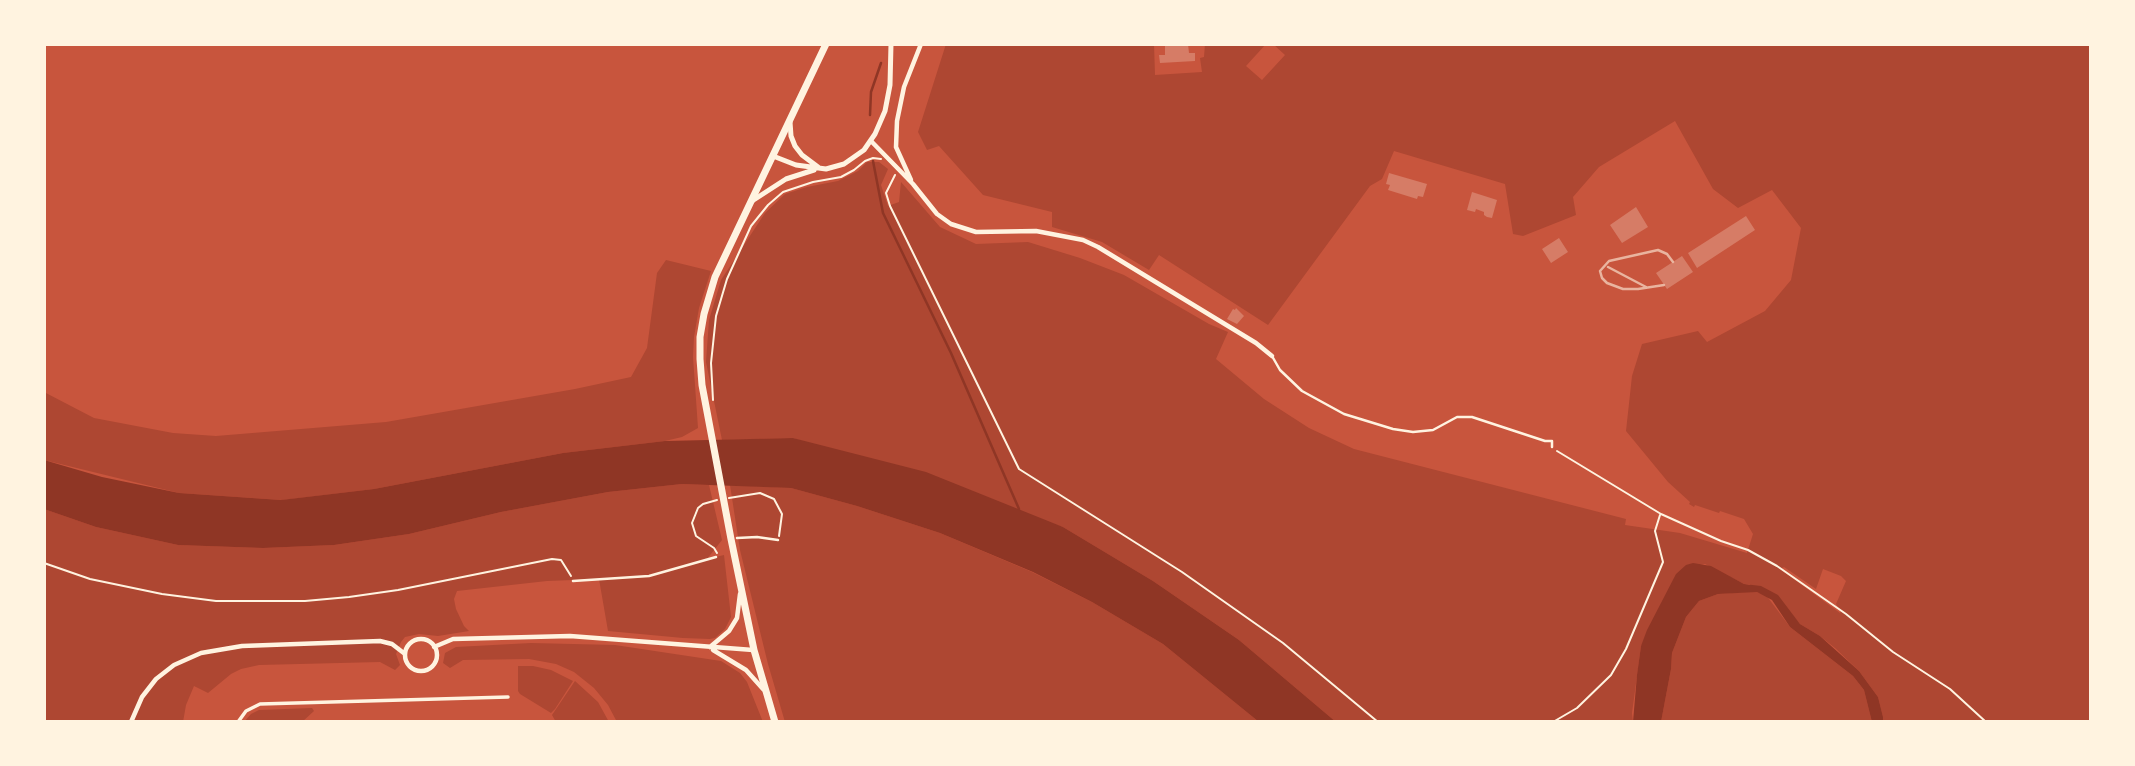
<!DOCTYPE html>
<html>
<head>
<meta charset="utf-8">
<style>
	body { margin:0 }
	#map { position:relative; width:2135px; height:766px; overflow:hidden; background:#c8553d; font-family:Barlow,sans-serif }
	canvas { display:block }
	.frame { position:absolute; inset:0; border:46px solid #fff3e0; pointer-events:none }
</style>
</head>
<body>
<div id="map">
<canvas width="2135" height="766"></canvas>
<div class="frame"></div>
</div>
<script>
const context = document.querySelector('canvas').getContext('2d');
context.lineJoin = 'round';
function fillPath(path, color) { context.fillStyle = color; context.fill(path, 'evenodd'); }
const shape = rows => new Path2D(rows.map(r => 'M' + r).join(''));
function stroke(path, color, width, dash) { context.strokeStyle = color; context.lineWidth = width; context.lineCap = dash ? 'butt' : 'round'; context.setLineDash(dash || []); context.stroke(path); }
fillPath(shape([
	[946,44,1154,44,1155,75,1202,72,1200,58,1204,57,1205,44,1266,44,1246,66,1262,80,1285,55,1273,44,2091,44,2091,722,1883,722,1883,717,1878,697,1859,671,1835,648,1820,636,1800,624,1784,605,1749,584,1744,584,1705,564,1699,565,1641,646,1632,713,1633,722,1336,722,1239,640,1153,581,1063,527,793,438,722,440,706,362,709,320,721,280,765,213,785,194,807,187,838,181,858,171,867,162,879,162,888,169,881,185,888,206,899,202,901,182,940,227,976,244,1028,242,1080,258,1124,275,1209,324,1228,332,1216,359,1264,399,1309,428,1354,449,1626,519,1625,525,1680,533,1747,553,1753,534,1744,519,1720,511,1719,513,1695,505,1694,507,1689,504,1690,502,1668,482,1626,431,1632,376,1642,344,1698,331,1707,342,1765,311,1791,280,1801,228,1772,190,1738,208,1713,189,1675,121,1599,167,1573,197,1576,215,1523,236,1513,234,1505,184,1394,151,1382,179,1370,186,1268,325,1159,255,1149,270,1102,242,1052,227,1052,212,983,195,939,146,927,150,918,132],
	[1784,567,1816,589,1823,569,1841,576,1846,581,1836,604,1841,611,1840,613,1780,569],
	[666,260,711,271,699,308,694,337,693,357,698,428,682,437,665,441,563,453,374,489,282,500,179,493,44,460,44,392,94,418,173,433,216,436,386,422,575,389,631,377,647,348,657,273],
	[682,484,709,485,722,540,707,559,724,555,731,617,725,629,715,638,710,639,683,638,608,631,599,579,547,581,457,591,454,599,456,609,464,626,469,631,438,636,419,634,405,637,401,642,396,654,400,665,395,670,380,662,259,665,241,669,231,674,208,693,194,686,186,705,183,722,44,722,44,509,96,527,178,545,263,548,334,545,409,534,501,512,608,492],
	[730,485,791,488,857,506,940,533,1032,572,1092,602,1163,644,1259,722,785,722,768,664,740,550],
	[1746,592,1757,592,1766,595,1790,627,1853,676,1864,690,1872,722,1661,722,1671,669,1672,653,1686,617,1699,601,1718,594],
	[531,643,615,645,721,661,740,673,747,682,763,722,617,722,608,705,594,688,574,672,556,664,529,659,463,660,450,668,443,663,445,653,456,647],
	[518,666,533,666,551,670,573,681,555,709,551,713,520,694,518,691],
	[575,681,598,702,609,722,556,722,552,715],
	[312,708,314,711,302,722,244,722,251,714,259,710]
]), '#ae4732');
fillPath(shape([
	[793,438,926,472,1063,527,1153,581,1239,640,1336,722,1259,722,1163,644,1092,602,1033,572,940,533,857,506,791,488,682,484,608,492,501,512,409,534,334,545,263,548,178,545,96,527,44,509,44,460,102,477,179,493,281,500,374,489,563,453,665,441],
	[1693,563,1711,566,1744,584,1761,586,1778,595,1800,624,1820,636,1859,671,1878,697,1883,717,1883,722,1872,722,1864,690,1853,676,1790,627,1772,600,1757,592,1718,594,1699,601,1686,617,1672,653,1671,669,1661,722,1633,722,1637,675,1641,646,1647,630,1676,574,1686,565]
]), '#8f3625');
stroke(shape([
	[870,115,871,92,881,63],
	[873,161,883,213,951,353,1019,509]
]), '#8f3625', 2.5);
fillPath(shape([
	[1165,44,1188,44,1189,53,1195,53,1195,61,1160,63,1159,55,1165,55],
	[1389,173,1427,184,1423,197,1418,196,1417,199,1388,190,1390,185,1386,184],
	[1472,192,1497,200,1492,218,1487,217,1484,215,1484,212,1476,209,1475,212,1467,210],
	[1636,207,1648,227,1622,243,1610,225],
	[1746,216,1755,230,1697,268,1688,253],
	[1559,238,1568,252,1551,263,1542,249],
	[1682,256,1693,272,1667,289,1656,273],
	[1236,308,1244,316,1237,324,1227,319,1233,309,1235,310]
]), '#d67c66');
stroke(shape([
	[895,175,886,193,890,206,1019,469,1182,572,1283,643,1378,722],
	[713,400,711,363,716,316,727,279,751,226,768,205,783,192,813,182,841,177,854,170,865,161,873,158,881,159],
	[1557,451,1661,514,1721,541,1748,550,1777,566,1846,614,1893,652,1950,689,1986,722],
	[729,498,760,493,774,499,782,514,779,536],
	[717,553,714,548,696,536,692,523,698,508,703,504,717,500],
	[44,563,90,579,162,594,216,601,305,601,349,597,398,590,552,559,561,560,571,576],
	[1553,722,1577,708,1611,675,1626,649,1663,562,1655,531,1660,515]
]), '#fff3e0', 2);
stroke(shape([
	[1272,356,1280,370,1302,391,1344,414,1393,429,1413,432,1433,430,1457,417,1472,417,1545,441,1552,441,1552,447],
	[737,538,757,537,778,540],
	[573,581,649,576,716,557]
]), '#fff3e0', 2.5);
stroke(shape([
	[238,722,246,711,260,704,508,697]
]), '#fff3e0', 3.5);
stroke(shape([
	[871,141,913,184,937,214,951,224,976,232,1036,231,1083,240,1098,247,1256,343,1272,356],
	[911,180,896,147,897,121,904,87,921,44],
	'405 655a16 16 0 1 1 32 0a16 16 0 1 1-32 0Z',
	[434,647,453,639,570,636,753,650],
	[710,647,729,631,737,618,740,594],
	[713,650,746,670,763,689],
	[131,722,142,697,156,679,174,665,201,653,242,646,380,641,392,644,405,654]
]), '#fff3e0', 4.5);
stroke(shape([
	[790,122,791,136,795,146,802,155,818,167],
	[773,156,796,165,826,169,844,164,864,150,875,134,885,111,890,85,891,44],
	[752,201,786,179,814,170]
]), '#fff3e0', 5);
stroke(shape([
	[775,722,754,650,731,539,702,385,700,359,700,337,704,314,715,277,826,44]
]), '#fff3e0', 7);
stroke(shape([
	[1608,267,1646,287],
	[1664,285,1638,289,1623,289,1607,283,1602,278,1600,271,1609,261,1658,250,1667,254,1673,262]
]), '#e9b49f', 2.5);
</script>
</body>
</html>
